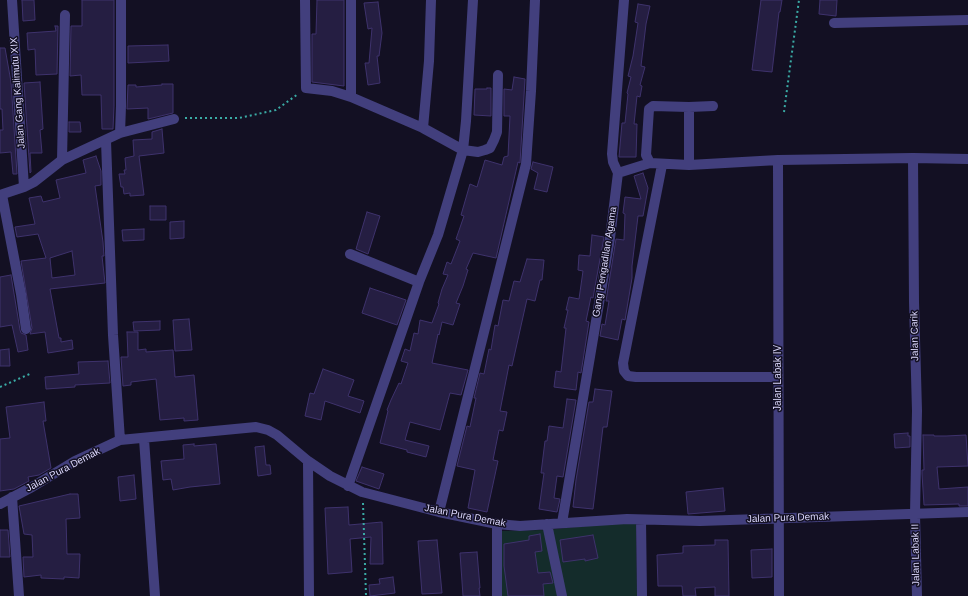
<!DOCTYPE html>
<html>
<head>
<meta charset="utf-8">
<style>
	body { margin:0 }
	canvas { display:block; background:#131023 }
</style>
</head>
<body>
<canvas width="968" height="596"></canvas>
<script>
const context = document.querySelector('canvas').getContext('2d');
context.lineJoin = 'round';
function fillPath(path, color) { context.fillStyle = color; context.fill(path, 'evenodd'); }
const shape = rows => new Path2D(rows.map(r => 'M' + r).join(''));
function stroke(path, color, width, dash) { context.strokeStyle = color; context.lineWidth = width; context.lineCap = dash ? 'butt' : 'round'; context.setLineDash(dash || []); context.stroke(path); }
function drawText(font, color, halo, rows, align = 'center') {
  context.font = font + ' Helvetica,sans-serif'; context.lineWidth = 3; context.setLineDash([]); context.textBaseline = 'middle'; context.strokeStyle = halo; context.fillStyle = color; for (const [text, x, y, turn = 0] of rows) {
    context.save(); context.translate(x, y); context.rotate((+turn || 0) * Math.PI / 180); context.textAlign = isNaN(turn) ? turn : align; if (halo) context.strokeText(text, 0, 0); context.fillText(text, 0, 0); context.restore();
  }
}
fillPath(shape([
	[636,521,637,596,502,596,499,531,546,530]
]), '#142c2b');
const building = shape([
	[22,0,34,0,35,20,23,21,22,0],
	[82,0,114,0,114,106,113,129,102,129,101,95,82,95,81,75,70,76,71,26,82,26,82,0],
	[317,0,344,0,344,86,312,82,312,34,316,34,317,0],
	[761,0,782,0,780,12,779,12,772,72,752,70,761,0],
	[820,0,837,0,836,16,819,14,820,0],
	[378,2,382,33,379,56,377,56,380,83,368,85,365,63,369,63,372,28,368,29,364,3,378,2],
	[638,4,650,6,646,24,641,66,645,67,640,85,642,86,640,97,637,96,634,124,637,124,636,157,619,157,622,123,625,123,628,94,627,93,631,77,628,76,633,56,638,23,635,22,638,4],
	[55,26,58,26,57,74,36,75,35,49,28,50,27,33,56,31,55,26],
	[168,45,169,61,128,63,128,46,168,45],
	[0,48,5,48,11,82,17,174,13,174,11,152,0,153,0,130,3,130,2,109,0,109,0,48],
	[514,77,525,79,520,163,518,162,496,258,473,253,466,269,468,270,463,286,456,303,460,304,453,325,442,322,439,335,438,334,432,363,468,370,461,395,450,393,440,430,410,422,405,440,429,446,426,457,407,452,407,450,380,443,388,411,387,410,391,400,399,383,401,384,408,363,401,361,405,349,410,351,414,333,418,334,420,320,432,323,439,304,438,303,442,289,448,275,443,274,447,262,451,264,460,241,456,239,464,216,461,215,470,184,477,187,485,160,502,165,504,157,508,156,510,116,504,116,504,89,512,90,514,77],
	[40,82,43,129,40,130,42,153,30,153,31,172,30,173,24,83,40,82],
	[162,84,173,84,173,113,148,119,148,108,127,109,128,85,136,85,136,87,162,85,162,84],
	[487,88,491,88,491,116,474,115,475,89,487,89,487,88],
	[69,122,80,122,81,132,69,132,69,122],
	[162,129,164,153,139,156,144,195,130,196,130,193,124,194,123,187,121,187,119,174,125,174,124,170,126,170,125,158,134,156,133,140,152,139,152,132,162,129],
	[96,156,101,171,101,185,95,186,103,242,104,256,102,256,105,283,50,289,59,338,61,338,61,342,72,340,73,349,48,353,45,332,30,334,32,328,21,261,46,258,38,234,17,237,15,227,35,224,29,198,41,196,43,202,60,198,56,180,86,173,83,160,96,156],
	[72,251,75,275,52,278,50,258,72,251],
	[533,162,553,167,547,192,534,189,538,173,531,169,533,162],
	[643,173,648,188,643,216,638,216,632,266,632,278,625,320,622,319,618,340,600,336,602,324,605,325,609,301,606,301,616,239,624,240,625,214,623,213,625,197,641,199,634,176,643,173],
	[150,206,166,206,166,220,150,220,150,206],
	[367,212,380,216,368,254,356,249,367,212],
	[184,221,184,238,170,239,170,222,184,221],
	[144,229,144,240,123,241,122,230,144,229],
	[592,235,604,237,593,298,591,297,586,321,589,322,581,373,578,372,576,390,554,387,556,371,561,372,566,328,564,328,568,310,566,310,569,297,579,299,583,271,578,270,579,255,590,256,592,235],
	[527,259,544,260,542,280,540,280,535,301,527,299,512,366,509,365,500,411,507,412,503,431,499,430,493,460,498,461,487,512,468,508,475,470,457,466,467,426,470,427,476,398,474,398,480,373,484,374,489,349,491,350,495,325,498,326,503,300,509,301,514,281,520,282,527,259],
	[11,275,20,330,21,333,26,335,28,350,18,352,12,325,0,327,0,277,11,275],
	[370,288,406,300,397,325,362,313,370,288],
	[189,319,192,350,175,351,173,320,189,319],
	[160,321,160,330,134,331,133,322,160,321],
	[127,332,138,332,138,350,146,349,146,352,173,350,175,377,194,375,198,420,184,421,184,418,160,420,156,379,131,382,131,385,123,386,121,357,128,357,127,332],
	[9,349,10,366,0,366,0,350,9,349],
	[108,361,110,383,75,385,75,387,46,389,45,377,79,374,78,362,108,361],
	[323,369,354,380,348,396,364,401,360,413,325,401,321,420,305,416,310,393,314,394,323,369],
	[595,389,612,391,607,427,603,427,593,509,573,507,576,480,589,402,593,402,595,389],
	[567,399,576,400,563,477,557,476,554,498,560,499,557,512,539,509,544,473,541,473,545,441,547,441,549,426,563,428,567,399],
	[44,402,46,421,43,421,51,468,39,475,28,477,29,481,14,489,0,491,0,439,10,438,6,407,44,402],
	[908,433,908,436,910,436,910,447,895,448,894,434,908,433],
	[923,435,934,435,934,436,946,436,966,435,968,466,937,467,939,489,968,487,968,506,959,506,959,504,924,505,922,474,922,470,924,470,923,435],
	[194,444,194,446,216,444,220,484,190,487,173,490,171,479,163,480,161,461,184,459,183,445,194,444],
	[264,446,266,465,270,465,271,474,258,476,255,447,264,446],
	[362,467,384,474,379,489,356,481,362,467],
	[134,475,136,499,120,501,118,477,134,475],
	[723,488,725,511,688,514,686,492,723,488],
	[70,494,78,494,80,518,66,519,67,554,80,554,79,578,64,577,64,579,41,578,41,575,24,577,23,557,33,557,32,535,24,534,19,506,70,494],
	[348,507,349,525,382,522,383,564,370,564,371,537,350,539,352,572,328,574,325,508,348,507],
	[0,530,8,530,10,557,0,557,0,530],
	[540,534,542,551,535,552,538,573,550,572,553,583,543,584,544,596,508,596,504,566,504,544,529,540,529,536,540,534],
	[593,535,598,558,585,561,585,559,563,562,560,540,593,535],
	[437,540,442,593,422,594,418,541,437,540],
	[715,540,728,540,729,596,715,596,715,587,695,588,696,596,683,596,682,586,658,586,657,555,683,553,683,546,715,545,715,540],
	[772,549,772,577,752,578,751,550,772,549],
	[477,552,480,588,479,588,480,596,463,596,460,553,477,552],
	[393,577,395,593,370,596,369,585,380,584,379,579,393,577]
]);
fillPath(building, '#251e42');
stroke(building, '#3e326c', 1);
stroke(shape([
	[784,112,799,0],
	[185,118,239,118,276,110,298,94],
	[0,387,32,373],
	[363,503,366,596]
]), '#3aaba5', 2, [2, 3]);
stroke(shape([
	[12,0,24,187],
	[305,0,306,88,332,91,351,97,423,128,463,150,478,152,485,150,490,148,494,140,497,132,498,75],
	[351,0,351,97],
	[834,23,968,20],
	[423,128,429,61,431,0],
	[120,133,121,106,121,0],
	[106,141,113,335,120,440],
	[913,158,914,302,917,411,915,514,917,596],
	[62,160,65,15],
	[778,160,779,596],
	[650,163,646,155,649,109,653,106,689,107,713,106],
	[662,165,623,363,624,371,628,376,636,377,778,377],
	[689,165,689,107],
	[618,173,650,163,689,165,778,160,913,158,968,159],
	[0,195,24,187,34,182,62,160,120,133,174,119],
	[2,195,21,294,26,329],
	[350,254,419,282],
	[144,439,155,596],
	[308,461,309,596],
	[348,486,419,282,438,235,463,150,466,121,473,0],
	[12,497,19,596],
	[0,504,32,487,75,461,120,440,256,427,268,430,277,435,308,461,330,476,362,492,439,512,497,524,520,526,627,519,700,521,968,512],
	[439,512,526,164,531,91,535,0],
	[641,520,642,596],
	[562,523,610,238,618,173,613,162,612,154,624,0],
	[497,524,497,596],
	[547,524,562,596]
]), '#423f7d', 10);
drawText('10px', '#dad6fb', '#131023', [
	["Jalan Gang Kalimutu XIX",18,93,-94],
	["Gang Pengadilan Agama",605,262,-81],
	["Jalan Carik",915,336,-91],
	["Jalan Labak IV",778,378,-90],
	["Jalan Pura Demak",63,470,-28],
	["Jalan Pura Demak",465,516,11],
	["Jalan Pura Demak",788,518,-2],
	["Jalan Labak II",916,555,-91]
]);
</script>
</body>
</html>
